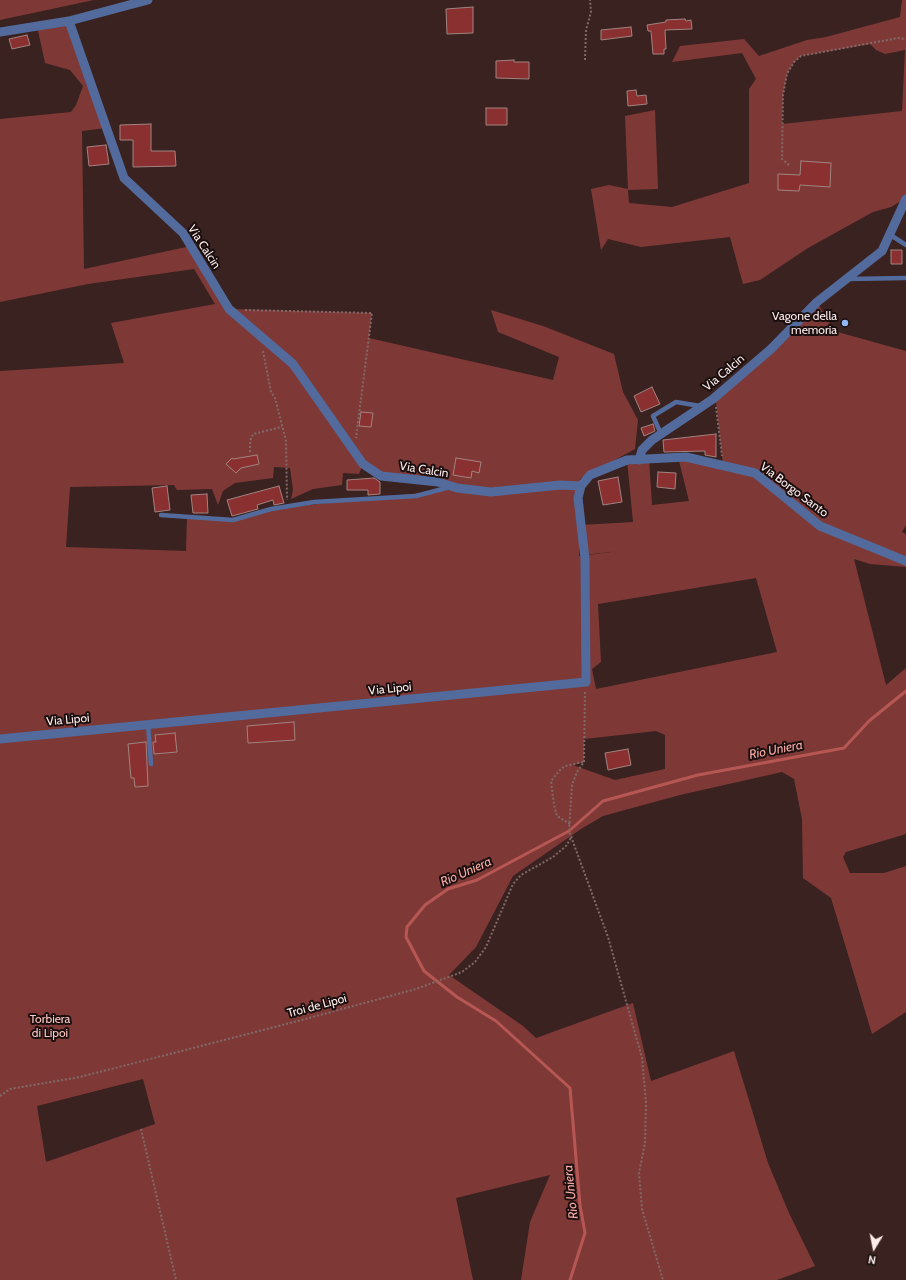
<!DOCTYPE html>
<html>
<head>
<meta charset="utf-8">
<style>
	body { margin:0 }
	#map { position:relative; width:906px; height:1280px; overflow:hidden; background:#3a2220; font-family:Cabin,sans-serif }
	canvas { display:block }
	.north { position:absolute; left:854px; top:1228px; width:40px; height:40px; -webkit-text-stroke:3px #1a0f0e; paint-order:stroke; rotate:190deg; font-size:11px; font-weight:700; line-height:16px; text-align:center; color:#feedec }
	.north::after { content:''; display:block; margin:auto; width:14px; height:18px; background:#feedec; clip-path:polygon(50% 0,100% 100%,50% 72%,0 100%) }
</style>
</head>
<body>
<div id="map">
<canvas width="906" height="1280"></canvas>
<div class="north">N</div>
</div>
<script>
const context = document.querySelector('canvas').getContext('2d');
context.lineJoin = 'round';
function fillPath(path, color) { context.fillStyle = color; context.fill(path, 'evenodd'); }
const shape = rows => new Path2D(rows.map(r => 'M' + r).join(''));
function stroke(path, color, width, dash) { context.strokeStyle = color; context.lineWidth = width; context.lineCap = dash ? 'butt' : 'round'; context.setLineDash(dash || []); context.stroke(path); }
function drawText(font, color, halo, rows, align = 'center') {
  context.font = font + ' Cabin,sans-serif'; context.lineWidth = 4; context.setLineDash([]); context.textBaseline = 'middle'; context.strokeStyle = halo; context.fillStyle = color; for (const [text, x, y, turn = 0] of rows) {
    context.save(); context.translate(x, y); context.rotate((+turn || 0) * Math.PI / 180); context.textAlign = isNaN(turn) ? turn : align; if (halo) context.strokeText(text, 0, 0); context.fillText(text, 0, 0); context.restore();
  }
}
fillPath(shape([
	[0,0,94,0,0,20],
	[902,0,906,0,906,198,891,207,873,212,808,248,760,280,743,284,730,237,641,247,608,239,601,250,591,189,609,185,628,189,625,116,655,110,658,189,628,190,629,203,672,207,749,183,749,89,756,79,742,53,672,62,680,46,744,39,759,56,807,40,826,37,900,17],
	[870,44,876,50,885,54,905,50,902,111,782,124,783,95,787,74,794,62,801,56],
	[69,21,106,128,82,131,84,269,191,246,229,309,372,313,369,338,553,380,559,357,498,332,491,310,543,326,614,354,623,392,638,420,635,449,580,479,579,556,619,551,584,555,581,525,633,522,627,460,649,459,652,505,689,501,678,457,723,465,716,402,817,302,834,331,906,351,906,525,902,532,906,534,906,567,870,564,854,559,886,685,906,668,906,834,846,852,843,857,850,873,884,873,906,866,906,1012,872,1034,831,898,803,878,802,819,794,779,782,772,680,795,603,816,581,829,513,876,476,947,449,975,523,1026,536,1038,633,1003,651,1081,734,1051,768,1163,789,1213,815,1266,777,1280,521,1280,530,1222,550,1175,456,1198,473,1280,0,1280,0,371,124,363,111,323,215,304,194,269,88,284,0,302,0,119,71,112,76,105,83,86,70,70,45,63,37,26],
	[363,464,381,476,450,487,429,492,271,509,233,520,187,517,186,551,66,547,70,487,174,485,177,490,212,489,218,505,223,491,235,483,273,478,274,467,290,468,293,490,291,499,313,489,342,485,343,473,359,474],
	[756,578,777,652,596,689,592,669,601,662,598,604],
	[656,731,665,735,665,769,615,780,573,765,584,762,584,739],
	[143,1079,155,1124,46,1162,37,1106]
]), '#7e3937');
stroke(shape([
	[570,1280,585,1233,580,1205,570,1088,496,1021,457,997,424,971,406,937,407,927,425,905,448,889,477,880,569,831,603,801,698,775,844,748,869,721,906,691]
]), '#b75754', 3);
const building = shape([
	[473,7,473,33,447,34,446,9,473,7],
	[685,19,686,21,691,20,692,29,665,30,666,49,664,49,664,54,653,54,651,31,648,31,647,25,666,22,666,20,685,19],
	[631,27,632,36,601,40,601,30,631,27],
	[27,35,30,45,12,49,9,39,27,35],
	[514,60,514,62,529,62,529,79,496,78,496,61,514,60],
	[636,90,637,96,646,95,647,104,628,106,627,91,636,90],
	[486,108,507,108,507,125,486,125,486,108],
	[151,124,151,151,175,151,176,166,133,167,133,140,120,140,120,125,151,124],
	[106,145,109,164,89,166,87,147,106,145],
	[801,161,831,163,830,187,800,185,799,191,778,190,778,174,800,175,801,161],
	[891,250,902,250,902,264,891,264,891,250],
	[652,387,660,404,641,412,634,396,652,387],
	[361,412,373,413,371,427,359,426,361,412],
	[653,424,655,431,644,436,641,428,653,424],
	[716,434,716,457,705,455,705,451,664,452,663,440,716,434],
	[257,455,259,464,241,468,236,473,226,464,232,458,233,459,257,455],
	[456,458,481,462,479,473,472,471,471,478,453,475,456,458],
	[658,472,676,473,675,489,657,487,658,472],
	[618,477,622,502,603,505,598,481,618,477],
	[374,478,380,482,380,494,368,495,368,490,347,490,347,480,374,478],
	[167,486,170,510,155,512,152,488,167,486],
	[279,486,284,503,274,505,273,500,257,505,258,509,232,516,227,500,279,486],
	[207,494,208,513,193,513,191,495,207,494],
	[294,722,295,740,248,743,247,726,294,722],
	[175,733,177,752,154,754,153,742,156,742,155,735,175,733],
	[146,742,148,786,135,787,134,778,131,778,128,744,146,742],
	[628,749,631,765,608,770,605,753,628,749]
]);
fillPath(building, '#8b3030');
stroke(building, '#a18380', 1);
stroke(shape([
	[585,60,586,30,591,12,590,0],
	[789,165,782,159,783,95,787,74,794,62,801,56,898,38,906,39],
	[245,310,372,313,356,438],
	[263,351,271,392,275,398,286,441,287,500],
	[716,407,722,456],
	[250,452,250,441,253,434,282,427],
	[585,692,584,762,577,772,572,785,569,831,608,937,642,1058,646,1103,645,1143,639,1173,642,1209,663,1280],
	[570,824,557,816,554,805,551,781,559,771,565,766,583,762],
	[0,1096,10,1089,80,1077,298,1021,416,989,462,972,475,962,486,947,513,884,521,875,553,857,566,846,572,836],
	[141,1129,176,1280]
]), '#806a69', 2, [2, 2]);
stroke(shape([
	[889,234,906,245],
	[848,279,906,278],
	[661,434,653,416,676,402,700,406],
	[161,515,233,520,271,509,314,502,416,496,450,487],
	[148,724,151,764]
]), '#526b9c', 4.5);
stroke(shape([
	[69,21,124,178,183,233,229,309,293,364,363,464,381,476,438,482,457,488,491,492,560,485,581,486],
	[0,32,69,21,148,0],
	[639,460,642,450,652,440,713,399,771,349,817,302,882,251,906,199],
	[0,739,586,682,585,559,578,498,581,486,590,475,627,460,686,457,755,473,820,526,906,561]
]), '#526b9c', 9);
for (const [x, y, r, color] of [
	[845,323,4,"#92b7fd"]
]) { const dot = new Path2D(); dot.arc(x, y, r, 0, 2 * Math.PI); context.fillStyle = color; context.fill(dot); stroke(dot, '#1a0f0e', 1.5); }
drawText('12px', '#feedec', '#1a0f0e', [
	["Via Calcin",204,247,57],
	["Via Calcin",724,373,-40],
	["Via Calcin",424,470,9],
	["Via Borgo Santo",794,490,37],
	["Via Lipoi",390,689,-6],
	["Via Lipoi",68,720,-5],
	["Troi de Lipoi",317,1006,-15]
]);
drawText('12px', '#feedec', '#1a0f0e', [
	["Vagone della",837,316],
	["memoria",837,330]
], 'right');
drawText('12px', '#fec8c4', '#1a0f0e', [
	["Torbiera",50,1019],
	["di Lipoi",50,1033]
]);
drawText('italic 13px', '#f7a9a4', '#1a0f0e', [
	["Rio Uniera",776,750,-11],
	["Rio Uniera",466,872,-24],
	["Rio Uniera",571,1192,-96]
]);
</script>
</body>
</html>
